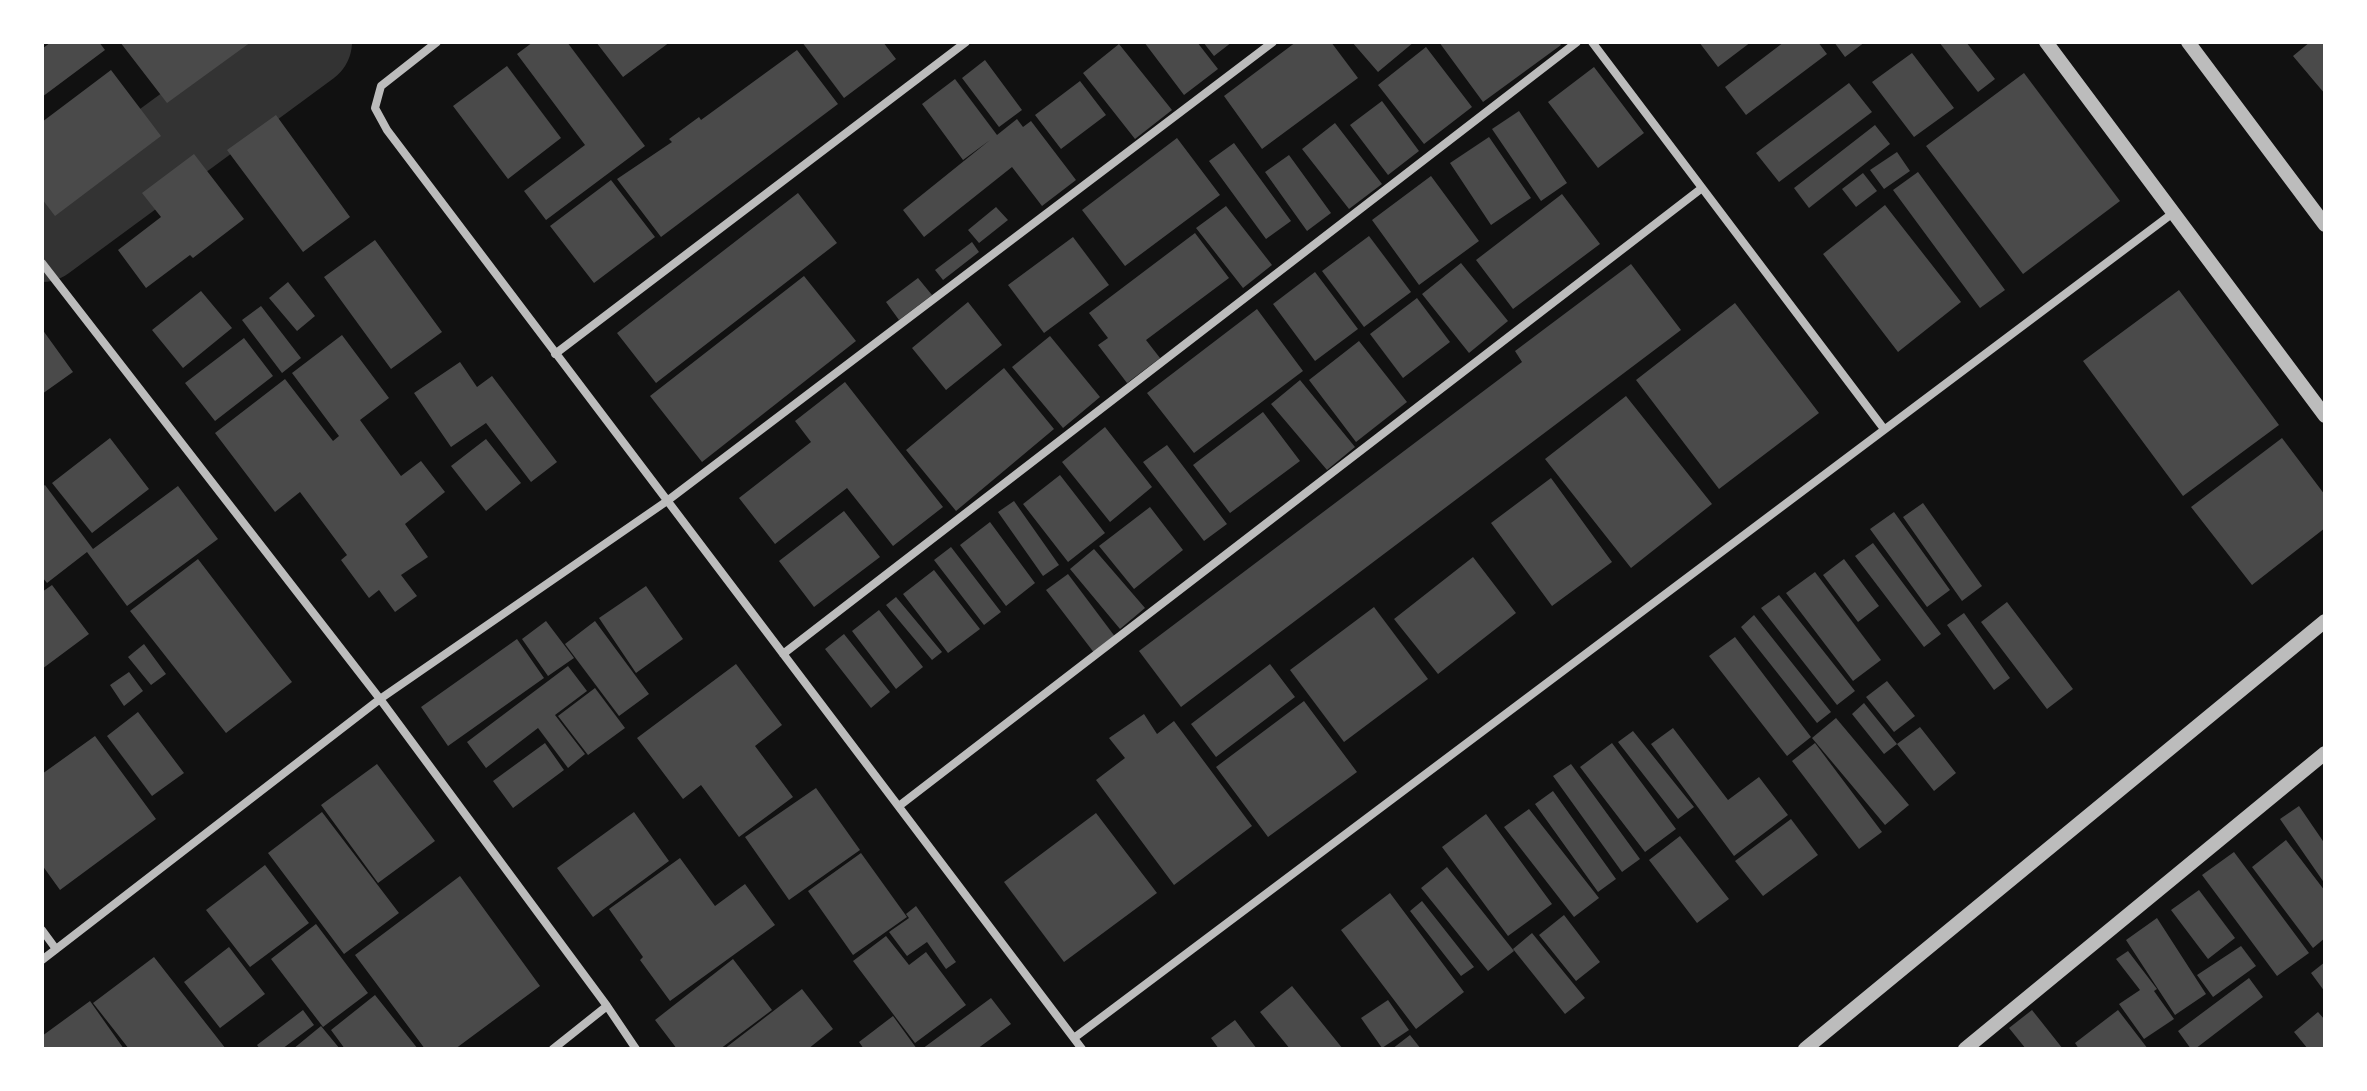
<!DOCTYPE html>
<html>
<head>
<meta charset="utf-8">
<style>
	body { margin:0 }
	#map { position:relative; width:2367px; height:1091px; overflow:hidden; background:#111; font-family:Lato,sans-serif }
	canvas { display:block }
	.frame { position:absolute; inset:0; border:44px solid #fff; pointer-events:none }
</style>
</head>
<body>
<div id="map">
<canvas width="2367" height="1091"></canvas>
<div class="frame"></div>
</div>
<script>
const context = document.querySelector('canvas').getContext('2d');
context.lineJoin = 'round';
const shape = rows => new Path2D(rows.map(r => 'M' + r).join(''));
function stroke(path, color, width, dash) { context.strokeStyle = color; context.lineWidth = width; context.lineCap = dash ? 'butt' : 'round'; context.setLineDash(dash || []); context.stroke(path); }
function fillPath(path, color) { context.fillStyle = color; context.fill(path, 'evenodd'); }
stroke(shape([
	[42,237,307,42]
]), '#333', 90);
fillPath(shape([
	[51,42,99,42,105,50,42,97,42,49],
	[120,42,251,42,167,103],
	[533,42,567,42,645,146,546,220,524,191,585,145,517,54],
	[596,42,670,42,623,77],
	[802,42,883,42,896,59,844,98],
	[1144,42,1197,42,1218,69,1184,95],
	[1203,42,1232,42,1214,56],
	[1296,42,1331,42,1358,78,1262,149,1224,96],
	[1352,42,1414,42,1378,72],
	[1439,42,1559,42,1561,45,1483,102],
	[1699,42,1751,42,1718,67],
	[1784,42,1818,42,1827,54,1746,115,1725,87],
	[1834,42,1865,42,1845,57],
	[1939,42,1966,42,1995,79,1978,92],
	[2310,42,2325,42,2325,94,2293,56],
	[1119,44,1172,110,1135,139,1083,73],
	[1426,47,1472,107,1424,144,1378,85],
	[797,50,838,104,661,237,617,179,672,142,669,139,699,117,701,120],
	[1912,53,1954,108,1914,137,1872,82],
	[985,60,1022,110,999,127,962,78],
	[507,66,561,138,508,179,453,106],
	[1594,67,1644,133,1598,168,1548,102],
	[111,70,161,136,55,216,42,199,42,122],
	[2024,73,2120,201,2023,274,1926,146],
	[955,79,997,135,1017,119,1023,127,1031,121,1076,180,1042,206,1012,167,924,237,903,210,990,140,963,160,922,104],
	[1080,81,1106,115,1061,149,1035,115],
	[1849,83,1872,112,1779,182,1756,153],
	[1382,101,1419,151,1388,175,1350,125],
	[1519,111,1567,183,1541,201,1492,129],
	[276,115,350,217,303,252,227,150],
	[1335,123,1382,184,1349,209,1302,149],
	[1875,125,1890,144,1809,208,1794,188],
	[1489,137,1531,198,1491,225,1450,163],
	[1177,138,1220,195,1125,266,1082,210],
	[1234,143,1291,221,1266,239,1209,161],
	[1897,152,1910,171,1884,189,1870,170],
	[194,154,244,219,193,258,190,255,146,288,118,250,161,217,142,193],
	[1289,155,1331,213,1307,231,1265,172],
	[1918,172,2005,290,1980,308,1893,190],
	[1863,173,1877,191,1856,207,1842,189],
	[1431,176,1479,241,1419,285,1372,220],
	[611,180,655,237,594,283,550,226],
	[798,193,837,243,656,383,617,333],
	[1562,194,1600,244,1513,309,1476,260],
	[1885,205,1961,302,1898,352,1823,254],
	[1226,206,1272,265,1243,288,1196,228],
	[996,207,1008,220,979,243,968,230],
	[1195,233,1229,278,1146,340,1160,358,1127,383,1098,345,1108,338,1089,313],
	[1369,236,1411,292,1364,327,1322,271],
	[1073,237,1109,285,1044,333,1008,285],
	[375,240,442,332,391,369,324,277],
	[972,242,979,252,943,280,935,270],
	[1461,263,1508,321,1469,353,1422,294],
	[1631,264,1681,330,1181,707,1139,651,1522,362,1515,351],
	[1315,272,1358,329,1315,361,1273,304],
	[804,276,856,341,702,462,650,396],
	[918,278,932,295,899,320,886,302],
	[288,282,315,316,297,331,269,298],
	[2179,290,2279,425,2183,496,2083,361],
	[201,291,232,328,183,368,152,330],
	[1417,298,1450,342,1403,378,1370,334],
	[968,302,1002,345,946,390,912,348],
	[1735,303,1819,413,1719,489,1636,380],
	[261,306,301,358,282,373,242,320],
	[1257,309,1303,371,1194,453,1147,393],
	[42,329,73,372,42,394],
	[342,335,389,398,360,420,401,476,421,461,445,492,405,524,428,557,401,575,417,596,395,612,379,590,369,598,341,560,347,555,300,492,275,512,215,433,285,379,333,441,339,436,292,373],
	[1050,336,1100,397,1063,428,1012,367],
	[244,338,273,376,215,421,185,383],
	[1359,341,1407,402,1356,442,1309,380],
	[460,362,477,387,492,376,557,462,531,482,486,423,451,447,414,393],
	[1004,368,1054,429,956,511,906,450],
	[1300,380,1355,447,1327,470,1271,404],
	[845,382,943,507,893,546,847,488,775,544,739,498,811,442,795,421],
	[1626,396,1712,504,1631,568,1545,459],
	[1263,412,1300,461,1230,513,1193,465],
	[1105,427,1152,487,1110,522,1062,462],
	[110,438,149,489,92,533,52,483],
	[2282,438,2325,495,2325,528,2252,585,2191,507],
	[486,439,521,483,486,511,451,466],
	[1167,445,1227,524,1204,541,1143,462],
	[1060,475,1105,533,1068,562,1023,504],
	[1551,478,1612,562,1552,606,1491,523],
	[45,485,93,549,178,486,218,539,127,606,87,552,47,583,42,577,42,487],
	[1014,501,1059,565,1043,576,998,512],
	[1923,503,1982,586,1962,601,1903,517],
	[1150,507,1183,550,1134,589,1099,546],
	[844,511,880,557,814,607,779,561],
	[1894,512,1950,590,1927,607,1870,529],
	[990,522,1035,583,1006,606,960,545],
	[1873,543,1941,634,1924,647,1855,556],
	[951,547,1001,612,984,625,934,560],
	[1094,549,1145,608,1120,629,1070,569],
	[1473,557,1516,613,1438,674,1394,619],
	[198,559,292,682,226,733,130,611],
	[1844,559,1879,606,1858,622,1823,575],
	[934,570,980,629,948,653,903,594],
	[1815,572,1881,660,1853,681,1786,593],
	[1068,574,1116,638,1095,654,1046,590],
	[52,585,89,634,42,669,42,592],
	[646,586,683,639,636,673,599,618],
	[1779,595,1855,691,1837,705,1761,608],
	[896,597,942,652,932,660,886,605],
	[2007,602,2073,689,2047,709,1981,622],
	[1374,607,1428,679,1344,742,1290,670],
	[879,610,923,667,896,689,852,631],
	[1964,613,2010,678,1994,690,1947,625],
	[1754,615,1831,712,1817,723,1741,627],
	[546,621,574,658,548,676,522,639],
	[595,621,649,694,619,716,565,644],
	[844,634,890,692,871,708,825,649],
	[1735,637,1811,737,1787,756,1709,656],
	[517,639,544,678,448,746,421,707],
	[144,644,166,674,151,685,128,657],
	[736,664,782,725,755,746,793,797,739,837,701,785,683,799,637,738],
	[1270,664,1295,697,1216,757,1191,724],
	[568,666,587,691,555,715,585,754,568,768,538,728,486,768,467,742],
	[129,672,143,691,124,706,110,685],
	[1887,681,1915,716,1894,732,1866,697],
	[595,688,625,728,588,755,558,716],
	[1304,701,1357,772,1268,837,1216,767],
	[1864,703,1897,744,1884,754,1852,714],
	[138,712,184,773,152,796,107,736],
	[1144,714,1157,734,1174,721,1252,826,1174,885,1096,780,1125,758,1109,738],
	[1836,718,1909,805,1885,825,1812,738],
	[1920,727,1956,773,1934,791,1897,744],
	[1673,728,1728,800,1759,777,1788,815,1734,856,1651,744],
	[1633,731,1694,807,1678,819,1618,742],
	[95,736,156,819,60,890,42,865,42,774],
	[545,743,564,770,513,808,493,781],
	[1612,743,1676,829,1645,852,1580,767],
	[1815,743,1882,832,1859,849,1792,761],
	[377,764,435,841,378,883,321,805],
	[1571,764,1640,859,1622,872,1553,776],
	[816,788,860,850,789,900,745,837],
	[1553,791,1616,879,1598,892,1535,804],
	[2299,806,2325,844,2325,884,2280,819],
	[1529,809,1599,898,1574,917,1504,827],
	[322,812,399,913,344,954,268,853],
	[634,812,669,861,593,917,557,868],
	[1096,813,1157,893,1064,962,1004,882],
	[1486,814,1552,904,1508,936,1442,847],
	[1791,819,1818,855,1763,896,1735,861],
	[1680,836,1729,899,1697,923,1649,860],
	[2286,840,2325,891,2325,938,2313,948,2252,867],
	[2234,852,2309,953,2277,976,2202,875],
	[861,853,907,917,853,955,808,891],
	[680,858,715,906,745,884,775,925,670,1001,640,960,643,957,609,909],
	[265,865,309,923,250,967,206,910],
	[1447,867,1514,951,1488,971,1421,888],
	[460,876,540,986,455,1049,425,1049,355,955],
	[2199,890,2235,938,2208,959,2171,910],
	[1390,893,1464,992,1416,1029,1341,930],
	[1422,901,1474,967,1461,976,1410,911],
	[916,906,956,962,946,969,927,942,907,956,889,932,909,918,906,914],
	[1564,915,1600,962,1576,981,1539,935],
	[2157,918,2206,994,2175,1015,2126,940],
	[316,924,368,993,323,1027,271,959],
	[1532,933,1585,998,1565,1014,1513,949],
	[886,936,909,965,926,952,966,1005,915,1043,853,961],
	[2241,946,2256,966,2213,997,2197,975],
	[229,947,265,994,220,1028,184,982],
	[2128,951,2157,989,2154,991,2174,1019,2144,1039,2119,1004,2140,990,2116,959],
	[154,957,226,1049,129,1049,93,1003],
	[733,959,772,1010,720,1049,677,1049,655,1020],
	[2325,962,2325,992,2311,973],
	[2249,978,2263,997,2195,1049,2191,1049,2178,1031],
	[1292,986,1343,1049,1290,1049,1260,1012],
	[802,989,833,1029,808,1049,724,1049],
	[375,995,418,1049,345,1049,331,1030],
	[991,998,1011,1024,977,1049,922,1049],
	[1388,1000,1409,1030,1382,1048,1361,1018],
	[90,1001,124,1049,42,1049,42,1036],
	[303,1010,314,1025,282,1049,260,1049,257,1045],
	[2032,1010,2063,1049,2026,1049,2009,1028],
	[2118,1010,2148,1049,2079,1049,2075,1043],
	[2318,1012,2325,1020,2325,1049,2308,1049,2294,1032],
	[893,1016,917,1049,864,1049,859,1042],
	[1235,1020,1257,1049,1219,1049,1211,1038],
	[321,1026,340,1049,293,1049],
	[1410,1035,1421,1049,1392,1049]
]), '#4a4a4a');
stroke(shape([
	[437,42,381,86,375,108,387,130,1082,1049],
	[1592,42,1884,429],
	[42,263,380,699,607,1006,636,1049],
	[555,354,966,42],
	[783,654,1577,42],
	[899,806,1702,188],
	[42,930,56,949],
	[42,960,380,699,667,501,1273,42],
	[1074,1038,2173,213],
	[553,1049,607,1006]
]), '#bcbcbc', 8);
stroke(shape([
	[2046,42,2325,416],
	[2188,42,2325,225],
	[1805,1049,2325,621],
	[1965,1049,2325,753]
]), '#bcbcbc', 14);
</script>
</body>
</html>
